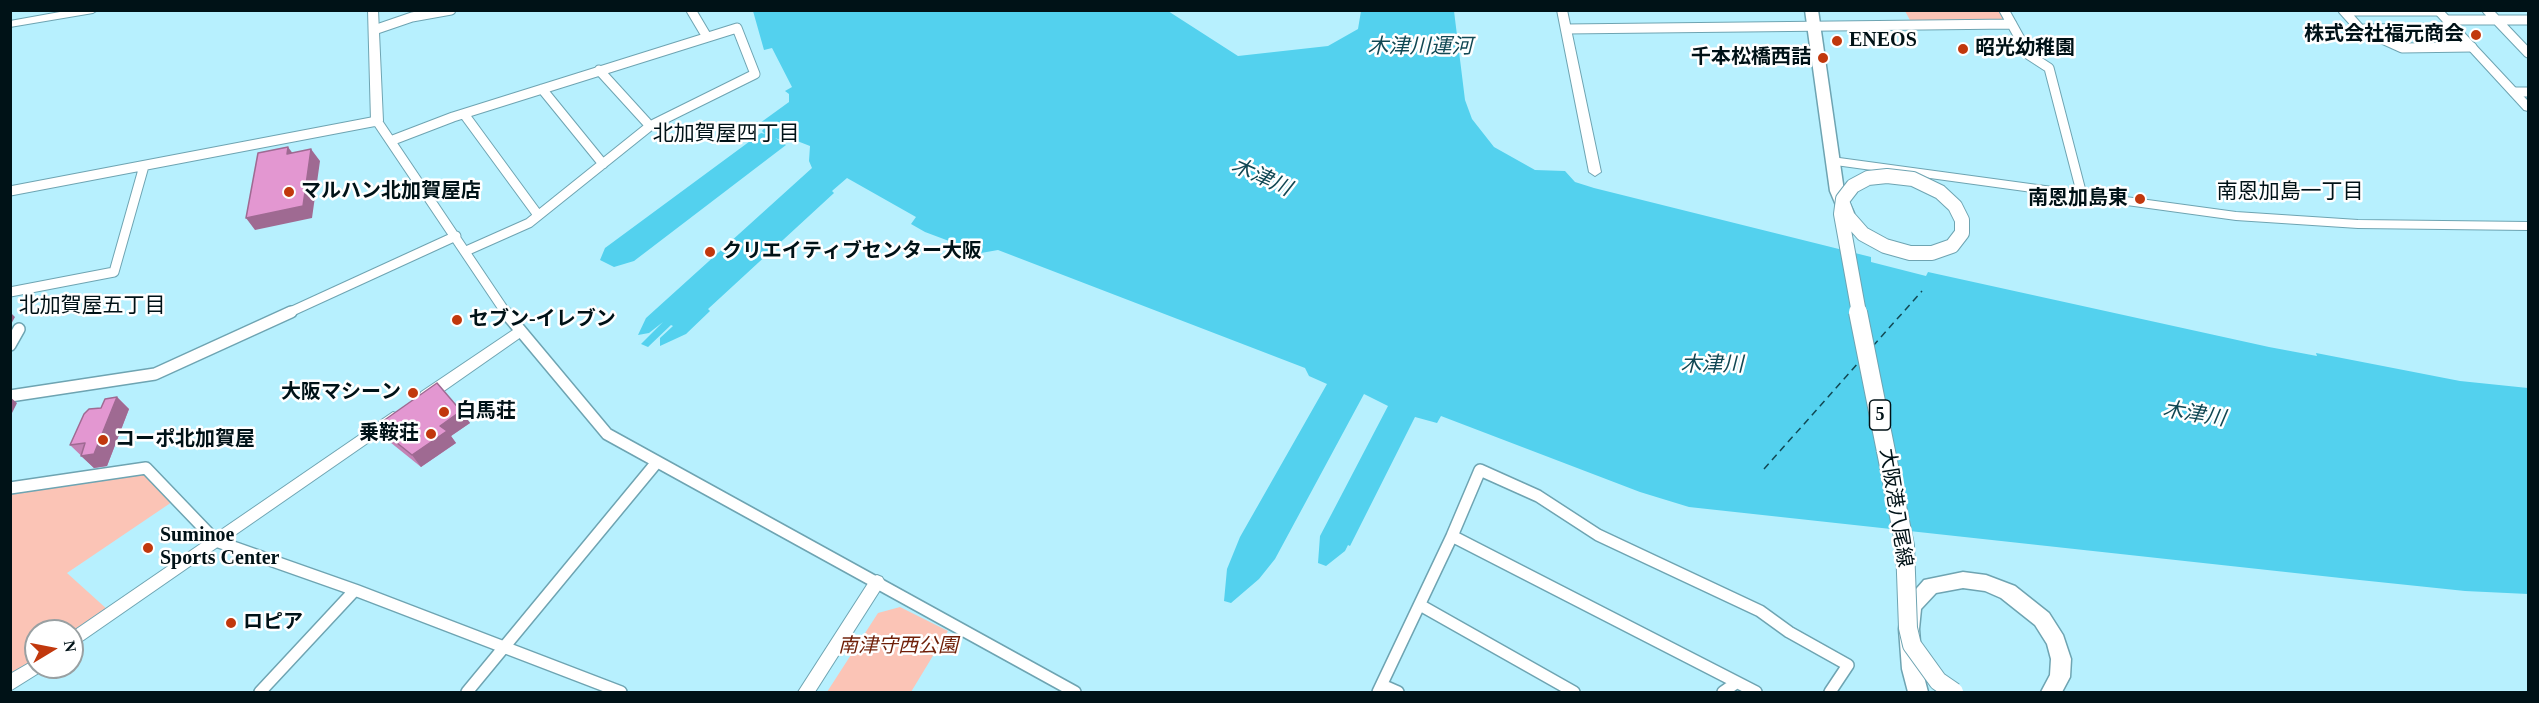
<!DOCTYPE html>
<html>
<head>
<meta charset="utf-8">
<style>
	body { margin:0 }
	#map { position:relative; width:2539px; height:703px; overflow:hidden; background:#b7f0fe; font-family:"Times New Roman",serif }
	canvas { display:block }
	.frame { position:absolute; inset:0; border:12px solid #001217; pointer-events:none }
	.north { position:absolute; left:24px; top:619px; width:60px; height:60px; box-sizing:border-box; background:#fff; border:2px solid #99a0a2; border-radius:50%; rotate:80deg; font-size:16px; font-weight:700; line-height:24px; text-align:center; color:#001217 }
	.north::after { content:''; display:block; margin:auto; width:21px; height:27px; background:#c1380d; clip-path:polygon(50% 0,100% 100%,50% 72%,0 100%) }
</style>
</head>
<body>
<div id="map">
<canvas width="2539" height="703"></canvas>
<div class="frame"></div>
<div class="north">N</div>
</div>
<script>
const context = document.querySelector('canvas').getContext('2d');
context.lineJoin = 'round';
function fillPath(path, color) { context.fillStyle = color; context.fill(path, 'evenodd'); }
const shape = rows => new Path2D(rows.map(r => 'M' + r).join(''));
function stroke(path, color, width, dash) { context.strokeStyle = color; context.lineWidth = width; context.lineCap = dash ? 'butt' : 'round'; context.setLineDash(dash || []); context.stroke(path); }
function drawText(font, color, halo, rows, align = 'center') {
  context.font = font + ' "Times New Roman","Noto Sans JP",serif'; context.lineWidth = 5; context.setLineDash([]); context.textBaseline = 'middle'; context.strokeStyle = halo; context.fillStyle = color; for (const [text, x, y, turn = 0] of rows) {
    context.save(); context.translate(x, y); context.rotate((+turn || 0) * Math.PI / 180); context.textAlign = isNaN(turn) ? turn : align; if (halo) context.strokeText(text, 0, 0); context.fillText(text, 0, 0); context.restore();
  }
}
fillPath(shape([
	[1905,11,2000,11,2006,22,1911,22],
	[144,471,172,502,67,573,108,610,72,635,72,631,36,631,36,660,11,678,11,492],
	[900,607,948,631,911,692,827,692,878,613]
]), '#fbc4b6');
fillPath(shape([
	[753,11,1168,11,1238,56,1328,46,1358,29,1361,11,1454,11,1465,100,1472,119,1494,147,1535,170,1565,171,1575,182,1594,188,1871,257,1871,262,1926,276,1928,272,2269,347,2317,356,2316,353,2460,381,2528,388,2528,594,2465,591,2350,579,1689,507,1640,492,1441,416,1437,423,1415,417,1350,546,1348,545,1345,551,1326,566,1318,563,1320,536,1388,406,1364,394,1275,559,1259,579,1231,603,1224,601,1227,569,1240,537,1327,384,1309,376,1305,368,998,250,981,253,925,232,911,224,916,217,847,178,832,191,834,193,708,309,710,311,686,334,660,346,660,338,673,326,671,325,648,347,641,344,663,322,649,333,638,335,646,318,812,168,809,161,810,146,792,139,785,142,775,138,786,145,634,261,614,267,600,260,605,248,761,133,765,134,762,131,766,126,760,123,789,102,789,94,785,91,792,87,772,48,764,50]
]), '#53d1ee');
stroke(shape([
	[1873,346,1922,291],
	[1764,469,1860,361]
]), '#114854', 1.5, [7, 5]);
const streetFar1 = shape([
	[691,10,707,37],
	[2004,10,2029,55,2049,68,2082,195],
	[2343,10,2360,29,2402,48,2472,47],
	[2487,10,2528,53],
	[2344,11,2438,11],
	[2447,20,2528,20],
	[1566,29,2012,24],
	[2364,29,2453,28],
	[374,30,412,17,451,10],
	[542,89,603,164],
	[2514,92,2528,92],
	[464,114,538,215],
	[393,140,453,117,737,28,755,74,650,126],
	[10,191,377,121,506,313],
	[466,251,529,223,650,126,599,70],
	[10,292,114,272,144,166],
	[288,313,456,236]
]);
const street = shape([
	[505,312,607,434,1075,692],
	[10,345,19,329],
	[10,396,155,374,291,312],
	[10,488,146,468,216,541,355,590,621,692],
	[1452,536,1756,692],
	[1420,605,1574,692],
	[1382,685,1398,692],
	[260,692,355,590],
	[467,692,657,462],
	[1378,692,1452,536,1480,470,1538,496,1598,535,1760,611,1789,632,1848,665,1830,692],
	[1723,692,1736,683]
]);
const secondary = shape([
	[71,10,98,10,93,13,10,27,10,21,71,10],
	[368,10,378,10,383,121,377,125,371,121,368,10],
	[1557,10,1567,10,1601,172,1595,176,1589,172,1557,10],
	[2432,10,2443,10,2528,101,2528,111,2524,110,2432,10],
	[1832,157,2236,212,2358,220,2528,222,2528,230,2358,228,2236,220,1828,164,1826,161,1832,157],
	[519,326,524,327,526,331,524,335,431,400,421,400,419,396,421,392,519,326],
	[393,412,398,414,400,418,398,422,72,648,72,632,393,412],
	[877,575,882,577,885,582,882,587,815,692,798,692,872,577,877,575],
	[36,659,36,667,44,667,42,671,10,691,10,674,36,659]
]);
const primary = shape([
	[1805,10,1818,10,1844,191,1854,213,1846,218,1841,217,1830,191,1805,10],
	[1963,572,1986,575,2015,586,2049,613,2063,635,2071,659,2070,677,2062,692,2041,692,2050,675,2051,659,2047,644,2035,625,2001,598,1985,591,1963,588,1936,593,1921,609,1919,629,1922,669,1928,692,1908,692,1902,669,1899,629,1902,605,1924,580,1963,572]
]);
stroke(streetFar1, '#6ea4b2', 11);
stroke(street, '#6ea4b2', 14);
stroke(secondary, '#6ea4b2', 2);
stroke(primary, '#6ea4b2', 3);
stroke(streetFar1, '#fff', 9);
stroke(street, '#fff', 11);
fillPath(secondary, '#fff');
fillPath(primary, '#fff');
const primaryBridgeFar1 = shape([
	[1843,204,1848,217,1863,234,1885,246,1910,253,1932,253,1952,246,1962,233,1962,220,1955,206,1940,192,1913,179,1887,176,1868,178,1853,186,1843,199,1841,214,1859,313]
]);
const primaryBridge = shape([
	[1858,312,1905,546,1908,628,1912,645,1938,681,1954,692]
]);
stroke(primaryBridgeFar1, '#6ea4b2', 16, []);
stroke(primaryBridge, '#6ea4b2', 20, []);
stroke(primaryBridgeFar1, '#fff', 14);
stroke(primaryBridge, '#fff', 18);
fillPath(shape([
	[117,397,129,409,107,466,94,468,70,445,101,408],
	[461,411,470,423,451,436,456,443,421,467,385,438,376,426]
]), '#c382b4');
fillPath(shape([
	[288,147,297,159,287,154],
	[311,149,320,161,312,218,255,230,246,218],
	[10,312,15,317,10,326],
	[10,397,17,403,10,417],
	[117,397,129,409,107,466,94,468,81,456],
	[461,411,470,423,451,436,456,443,421,467,412,455,440,426]
]), '#9f6a92');
const building = shape([
	[288,147,287,154,311,149,303,206,246,218,258,153,288,147],
	[437,383,461,411,440,426,447,431,412,455,376,426,437,383],
	[117,397,94,454,81,456,85,443,70,445,84,414,89,409,101,408,105,399,117,397]
]);
fillPath(building, '#e397d1');
stroke(building, '#9f6a92', 1.5);
for (const [x, y, r, color] of [
	[2476,35,6,"#c1380d"],
	[1837,41,6,"#c1380d"],
	[1963,49,6,"#c1380d"],
	[1823,58,6,"#c1380d"],
	[289,192,6,"#c1380d"],
	[2140,199,6,"#c1380d"],
	[710,252,6,"#c1380d"],
	[457,320,6,"#c1380d"],
	[413,393,6,"#c1380d"],
	[444,412,6,"#c1380d"],
	[431,434,6,"#c1380d"],
	[103,440,6,"#c1380d"],
	[148,548,6,"#c1380d"],
	[231,623,6,"#c1380d"]
]) { const dot = new Path2D(); dot.arc(x, y, r, 0, 2 * Math.PI); context.fillStyle = color; context.fill(dot); stroke(dot, '#fff', 2); }
for (const [x, y, w] of [
	[1880,415,21]
]) { const box = new Path2D(); box.roundRect(x - w / 2, y - 15, w, 30, 4.5); context.fillStyle = '#fff'; context.fill(box); stroke(box, '#001217', 1.5); }
drawText('bold 18px', '#001217', null, [
	["5",1880,415]
]);
drawText('bold 20px', '#001217', '#fff', [
	["株式会社福元商会",2464,35,"right"],
	["ENEOS",1849,41],
	["昭光幼稚園",1975,49],
	["千本松橋西詰",1811,58,"right"],
	["マルハン北加賀屋店",301,192],
	["南恩加島東",2128,199,"right"],
	["クリエイティブセンター大阪",722,252],
	["セブン-イレブン",469,320],
	["大阪マシーン",401,393,"right"],
	["白馬荘",456,412],
	["乗鞍荘",419,434,"right"],
	["コーポ北加賀屋",115,440],
	["Suminoe",160,536],
	["Sports Center",160,559],
	["ロピア",243,623]
], 'left');
drawText('20px', '#001217', '#fff', [
	["大阪港八尾線",1895,508,81]
]);
drawText('italic 20px', '#6f1f08', '#fff', [
	["南津守西公園",898,647]
]);
drawText('italic 21px', '#114854', '#fff', [
	["木津川運河",1420,47],
	["木津川",1261,178,24],
	["木津川",1712,365],
	["木津川",2194,415,9]
]);
drawText('21px', '#001217', '#fff', [
	["北加賀屋四丁目",726,134],
	["南恩加島一丁目",2290,192],
	["北加賀屋五丁目",92,306]
]);
</script>
</body>
</html>
